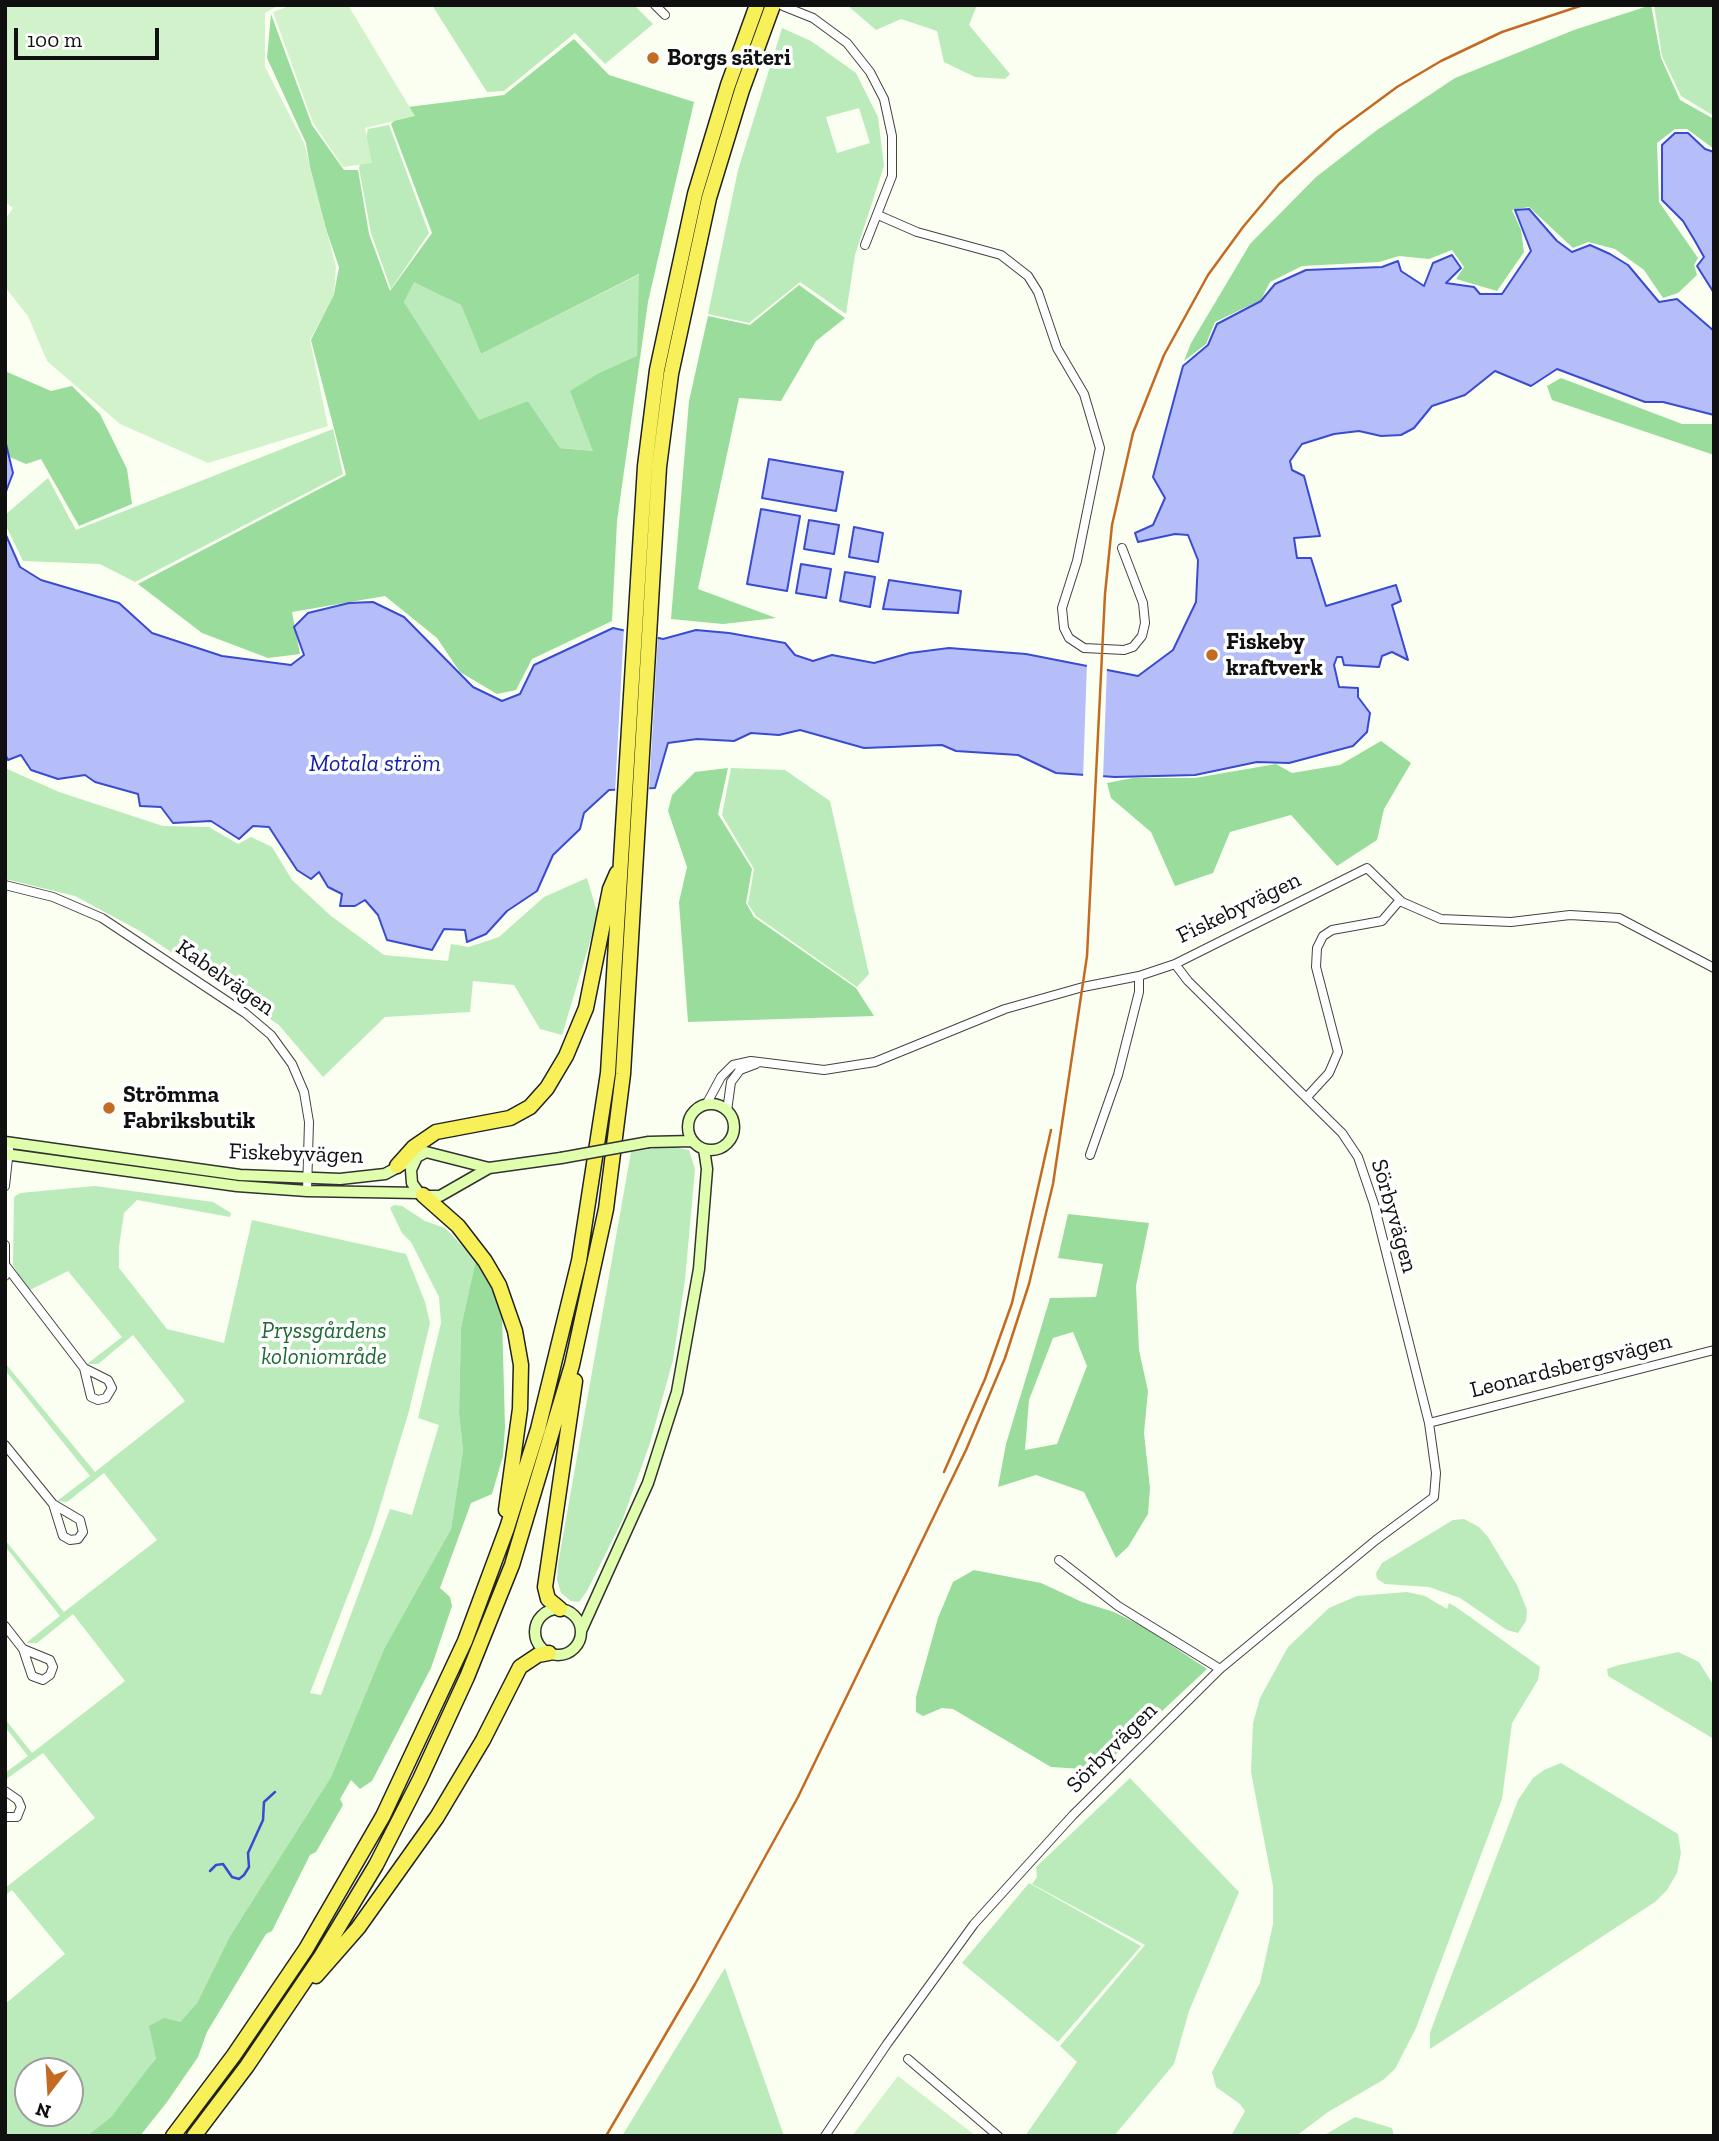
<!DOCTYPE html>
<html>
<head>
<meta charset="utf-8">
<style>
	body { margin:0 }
	#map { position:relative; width:1719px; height:2141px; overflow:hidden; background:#fbfff2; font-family:"Zilla Slab",serif }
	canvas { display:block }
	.frame { position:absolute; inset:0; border:7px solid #101010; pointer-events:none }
	.north { position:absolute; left:14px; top:2057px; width:70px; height:70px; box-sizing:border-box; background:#fff; border:2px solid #9f9f9f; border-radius:50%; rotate:197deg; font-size:19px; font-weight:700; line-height:28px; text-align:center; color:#101010 }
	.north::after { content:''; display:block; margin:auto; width:24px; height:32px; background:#c46b23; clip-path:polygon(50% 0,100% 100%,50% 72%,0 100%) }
	.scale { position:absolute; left:14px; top:28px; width:145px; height:32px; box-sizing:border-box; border:4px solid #101010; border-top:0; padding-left:9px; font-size:21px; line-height:24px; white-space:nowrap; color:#101010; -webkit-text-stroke:5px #fff; paint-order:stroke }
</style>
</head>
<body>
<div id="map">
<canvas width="1719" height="2141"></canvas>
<div class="frame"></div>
<div class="north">N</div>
<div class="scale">100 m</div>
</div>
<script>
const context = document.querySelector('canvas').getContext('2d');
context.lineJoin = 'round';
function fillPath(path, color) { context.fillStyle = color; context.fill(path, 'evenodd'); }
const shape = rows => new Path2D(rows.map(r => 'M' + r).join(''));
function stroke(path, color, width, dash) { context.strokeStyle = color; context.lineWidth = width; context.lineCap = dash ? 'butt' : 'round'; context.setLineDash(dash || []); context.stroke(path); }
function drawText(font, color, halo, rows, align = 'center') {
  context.font = font + ' "Zilla Slab",serif'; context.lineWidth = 7; context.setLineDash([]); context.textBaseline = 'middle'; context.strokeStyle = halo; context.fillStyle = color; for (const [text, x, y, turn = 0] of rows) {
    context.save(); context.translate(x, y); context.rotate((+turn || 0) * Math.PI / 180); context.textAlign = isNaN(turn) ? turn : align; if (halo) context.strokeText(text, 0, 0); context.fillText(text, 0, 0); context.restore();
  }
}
fillPath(shape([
	[432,5,634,5,653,24,605,64,575,33,504,91,487,92],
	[847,5,977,5,969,25,1010,74,1005,79,975,77,944,62,937,31,901,19,876,30],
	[1654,5,1714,5,1714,116,1681,96,1662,56],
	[782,28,811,41,856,73,878,117,884,166,855,255,846,314,800,282,749,323,708,314,738,170],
	[859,108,870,143,837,153,826,117],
	[389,125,429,233,391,289,371,233,359,168,368,129],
	[640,274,637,357,597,374,571,391,594,451,560,448,528,401,479,421,404,302,414,281,461,305,481,354],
	[333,429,343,474,135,582,100,564,23,561,5,524,5,515,48,478,76,530],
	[5,768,59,792,163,826,209,827,238,844,251,837,272,847,292,880,331,916,384,955,448,961,451,944,469,947,499,937,544,897,587,878,598,915,562,1035,540,1029,514,985,473,981,470,1012,385,1017,323,1077,279,1025,140,931,75,896,5,879],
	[731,768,785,770,830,801,869,974,857,987,756,916,748,904,754,869,722,815],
	[669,1146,689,1150,695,1169,685,1280,673,1360,650,1443,622,1521,587,1591,579,1602,571,1601,561,1593,557,1580,558,1564,631,1152],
	[95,1186,213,1202,231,1213,230,1217,137,1200,124,1213,119,1247,119,1268,167,1329,224,1343,252,1220,406,1254,425,1302,430,1323,409,1411,372,1533,310,1693,321,1695,390,1509,412,1515,439,1425,418,1418,441,1323,439,1297,411,1242,402,1233,390,1208,394,1205,402,1206,425,1221,445,1228,476,1260,461,1327,459,1413,463,1450,451,1529,384,1649,331,1777,230,1936,197,2003,180,2022,154,2041,156,2057,140,2082,112,2116,87,2136,5,2136,5,2004,65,1954,12,1890,5,1895,5,1888,95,1818,43,1753,5,1780,5,1773,28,1756,5,1727,5,1719,32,1753,125,1681,73,1614,37,1643,26,1643,60,1616,5,1546,5,1540,64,1612,157,1540,104,1473,67,1502,57,1501,90,1476,5,1370,5,1363,95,1472,185,1401,133,1335,98,1364,87,1364,122,1337,68,1271,28,1291,13,1265,14,1197,20,1193],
	[28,2071,70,2071,70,2113,28,2113],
	[1464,1519,1479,1527,1488,1537,1517,1585,1527,1610,1526,1621,1518,1633,1507,1630,1460,1598,1429,1587,1385,1584,1377,1579,1376,1573,1382,1563,1453,1520],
	[1407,1592,1425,1596,1447,1609,1449,1603,1456,1607,1540,1667,1538,1680,1512,1723,1502,1799,1416,2028,1395,2069,1383,2080,1328,2112,1296,2136,1231,2136,1245,2111,1240,2104,1216,2087,1212,2072,1260,1983,1273,1924,1273,1886,1251,1772,1253,1723,1260,1698,1288,1647,1329,1608,1357,1596],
	[1678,1652,1699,1662,1714,1686,1714,1739,1608,1676,1607,1669,1619,1665],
	[1561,1763,1678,1834,1681,1853,1677,1873,1667,1890,1655,1902,1430,2049,1430,2033,1441,2003,1518,1800,1533,1778,1544,1770],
	[1130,1778,1239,1892,1189,2011,1174,2064,1114,2136,1025,2136,1077,2062,1060,2046,1145,1945,1032,1884,1037,1877,1036,1867],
	[1029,1883,1141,1946,1058,2042,962,1963],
	[725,1968,784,2136,622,2136],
	[1355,2117,1392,2128,1394,2136,1323,2136]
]), '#bbebba');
fillPath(shape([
	[1651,5,1661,58,1680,100,1714,119,1714,149,1687,129,1675,129,1657,143,1659,202,1698,258,1694,265,1697,275,1678,293,1663,298,1644,270,1615,249,1588,242,1573,248,1529,207,1512,210,1521,230,1524,252,1497,291,1456,279,1464,267,1452,250,1429,259,1399,256,1379,262,1302,266,1270,282,1261,300,1215,322,1206,344,1184,361,1191,343,1250,244,1316,177,1377,130,1455,78,1574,30],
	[271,14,312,125,344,170,358,170,369,234,390,291,432,233,391,124,408,107,504,95,574,39,609,75,694,102,648,302,617,521,612,621,532,659,516,690,497,694,460,672,437,638,385,596,292,612,300,654,268,658,202,633,138,584,346,475,311,340,334,294,339,267,315,197,306,143,267,58],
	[639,274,637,356,597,374,570,391,593,451,560,448,528,401,479,420,404,302,414,282,461,305,481,354],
	[799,285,845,318,816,341,781,401,739,398,698,589,776,618,723,624,671,619,689,401,708,316,750,325],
	[7,372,51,391,72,386,100,414,127,469,132,504,79,526,41,459,26,464,5,455],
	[1561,378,1682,424,1714,424,1714,455,1552,400,1547,386],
	[1381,741,1411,763,1384,809,1377,840,1337,866,1291,815,1230,832,1213,873,1175,886,1151,832,1111,798,1107,783,1133,778,1195,778,1276,764,1292,773,1340,765],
	[728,768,718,814,752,869,746,903,754,917,856,988,874,1016,688,1022,679,902,687,867,668,811,672,795,695,772],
	[1068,1214,1149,1223,1136,1286,1139,1350,1148,1391,1144,1433,1150,1488,1148,1514,1128,1547,1116,1558,1084,1492,1036,1475,998,1487,1006,1444,1050,1298,1096,1297,1103,1264,1058,1258],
	[1073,1332,1087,1366,1057,1444,1025,1450,1029,1400,1053,1338],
	[476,1260,496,1297,502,1316,505,1427,503,1456,492,1494,471,1503,440,1588,450,1597,452,1606,431,1668,372,1781,360,1789,351,1780,340,1799,343,1805,316,1852,310,1855,272,1931,266,1934,207,2032,198,2057,167,2102,140,2136,87,2136,112,2116,156,2058,149,2026,164,2018,180,2022,197,2003,230,1936,331,1777,384,1649,451,1529,463,1450,459,1413,461,1327],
	[974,1570,1041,1583,1082,1602,1114,1612,1144,1627,1207,1669,1099,1770,1051,1767,953,1709,942,1708,923,1716,916,1712,916,1697,938,1618,953,1582]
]), '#99dc9c');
fillPath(shape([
	[5,5,279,5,265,13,265,67,304,143,336,267,334,295,310,340,328,426,208,463,120,424,47,361,28,316,5,287,5,220,13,208,5,202],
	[292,5,348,5,415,116,365,128,372,163,343,167,313,123,273,12],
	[898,2076,976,2136,852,2136]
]), '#d2f2cc');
const water = shape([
	[1675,133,1688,133,1705,149,1714,152,1714,293,1697,266,1704,257,1695,241,1683,221,1662,200,1662,145,1675,133],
	[1529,209,1557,241,1572,252,1590,245,1610,254,1628,265,1659,302,1677,299,1714,331,1714,415,1663,402,1645,402,1557,369,1531,386,1495,371,1465,395,1432,406,1414,428,1401,435,1381,436,1359,431,1334,434,1302,444,1290,461,1292,470,1304,476,1320,536,1294,538,1297,558,1311,558,1326,606,1396,585,1401,601,1392,605,1408,660,1392,652,1382,656,1379,667,1344,665,1342,657,1337,657,1334,665,1339,687,1358,688,1358,697,1370,713,1367,732,1353,746,1289,763,1257,762,1195,775,1115,777,1056,773,1018,755,956,751,942,745,864,748,800,730,779,735,751,733,734,741,697,739,668,743,655,788,609,790,584,813,580,829,553,855,537,891,507,911,486,934,467,942,465,930,444,929,432,950,387,940,378,915,365,900,355,906,340,906,342,894,328,887,319,872,311,879,297,870,269,827,253,826,239,839,211,821,173,823,161,807,140,806,138,794,95,782,85,775,58,779,31,770,21,755,8,760,5,754,5,533,20,567,41,580,119,603,152,633,222,656,291,665,304,655,294,627,308,613,349,603,373,602,404,617,473,687,502,701,520,694,534,665,613,628,663,639,696,630,729,633,785,643,795,655,813,661,832,655,874,663,910,653,949,648,1026,654,1138,676,1173,650,1196,602,1198,560,1188,535,1175,534,1138,542,1135,533,1153,525,1165,498,1153,477,1183,366,1208,345,1217,324,1261,301,1275,284,1306,270,1382,267,1398,261,1401,271,1424,286,1433,263,1452,255,1461,268,1446,283,1474,287,1480,294,1502,294,1531,251,1515,210,1529,209],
	[5,440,13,473,5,494,5,440],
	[769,459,843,472,836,511,762,498,769,459],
	[761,509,800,516,787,591,747,584,761,509],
	[809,520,839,525,834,554,804,549,809,520],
	[854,527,883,533,878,562,849,557,854,527],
	[801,564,831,569,826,598,796,593,801,564],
	[845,572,875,577,870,607,840,601,845,572],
	[889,580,961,591,958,613,883,609,889,580]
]);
fillPath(water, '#b5bef8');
stroke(water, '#3a4ad1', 2);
fillPath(shape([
	[624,627,658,634,649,792,615,793],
	[1087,662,1107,666,1103,780,1083,779]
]), '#fbfff2');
stroke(shape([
	[210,1871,216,1865,223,1864,232,1877,239,1879,244,1875,249,1867,248,1853,263,1820,264,1802,275,1792]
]), '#3a4ad1', 2.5);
const street = shape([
	[655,5,665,15],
	[783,6,813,18,847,43,870,72,884,99,892,136,892,176,865,245],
	[878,215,917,232,1001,255,1028,276,1038,292,1057,348,1084,394,1100,448,1077,561,1062,608,1064,628,1069,638,1084,648,1124,650,1133,647,1142,636,1145,623,1143,603,1122,548],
	[5,885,53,897,102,918,245,1013,271,1035,292,1064,304,1092,309,1122,307,1191],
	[1175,964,1188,981,1342,1133,1358,1157,1374,1204,1429,1423,1714,1350],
	[1307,1097,1329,1073,1338,1052,1316,967,1317,948,1323,936,1332,930,1382,921,1400,900],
	[706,1105,721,1077,733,1065,751,1061,824,1070,875,1062,1005,1009,1083,987,1139,976,1175,964,1367,868,1402,902,1441,919,1511,922,1570,915,1619,918,1714,968],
	[727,1111,731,1082,740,1070,756,1064],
	[1090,1155,1118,1075,1139,992,1139,976],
	[5,1186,9,1149],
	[5,1245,5,1276],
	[6,1266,84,1368,91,1397,98,1400,106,1398,112,1388,108,1380,84,1368],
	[5,1445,53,1504,80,1520,83,1532,78,1539,70,1540,63,1536,53,1504],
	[1059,1560,1118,1606,1220,1669],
	[5,1626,23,1649,32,1676,43,1680,50,1675,53,1667,50,1660,23,1649],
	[5,1791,18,1800,21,1807,17,1817,5,1817],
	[908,2059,998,2136],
	[825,2136,887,2044,974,1924,1073,1815,1220,1669,1376,1540,1434,1497,1436,1473,1429,1423]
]);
const secondary = shape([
	'688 1127a23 23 0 1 1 46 0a23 23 0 1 1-46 0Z',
	[5,1142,240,1175,340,1179,385,1174,426,1152,489,1168,561,1158],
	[649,1142,693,1141],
	[5,1154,237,1186,307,1191,419,1193],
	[416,1159,411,1170,412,1183,419,1193,427,1196,440,1196,489,1168],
	'535 1632a23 23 0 1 1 46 0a23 23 0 1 1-46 0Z',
	[581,1631,648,1483,677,1392,699,1269,707,1169,704,1149]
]);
const highway = shape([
	[397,1166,414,1147,436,1132,510,1118,530,1107,547,1088,566,1056,586,1008,610,889,617,873],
	[423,1195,458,1226,485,1261,499,1285,515,1331,521,1365,520,1409,506,1510],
	[560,1609,548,1599,545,1587,575,1381],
	[316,1976,358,1928,437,1817,483,1740,520,1667,538,1655,549,1653],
	[173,2136,234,2055,306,1949,383,1816,465,1641,507,1528,538,1429,579,1261,608,1073,645,466,657,370,695,194,728,85,757,5],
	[194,2136,247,2066,320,1958,376,1865,420,1779,467,1677,512,1565,572,1365,606,1209,623,1074,659,467,671,374,709,198,742,90,773,5]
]);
stroke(street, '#434343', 10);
stroke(secondary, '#323232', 13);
stroke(highway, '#212121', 17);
stroke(street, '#fff', 8);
stroke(secondary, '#dfffad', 10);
stroke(highway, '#f7f058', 14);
stroke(shape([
	[944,1472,985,1379,1012,1303,1051,1130],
	[606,2136,695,1984,798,1797,966,1450,1005,1358,1029,1284,1053,1184,1087,956,1105,594,1112,525,1133,433,1164,355,1208,275,1243,227,1279,184,1336,132,1397,87,1441,61,1502,32,1583,5]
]), '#c46b23', 2.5);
const secondaryBridge = shape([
	[561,1158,649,1142]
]);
stroke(secondaryBridge, '#323232', 13, []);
stroke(secondaryBridge, '#dfffad', 10);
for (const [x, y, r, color] of [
	[653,58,7,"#c46b23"],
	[1212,655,7,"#c46b23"],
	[109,1108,7,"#c46b23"]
]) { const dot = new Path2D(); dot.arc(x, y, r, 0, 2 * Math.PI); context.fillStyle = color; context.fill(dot); stroke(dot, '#fff', 2.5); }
drawText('bold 23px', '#101010', '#fff', [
	["Borgs säteri",667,58],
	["Fiskeby",1226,642],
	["kraftverk",1226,668],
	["Strömma",123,1095],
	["Fabriksbutik",123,1121]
], 'left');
drawText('23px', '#101010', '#fff', [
	["Fiskebyvägen",1239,908,-26],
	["Kabelvägen",225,978,35],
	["Fiskebyvägen",296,1154,2],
	["Sörbyvägen",1394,1216,74],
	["Leonardsbergsvägen",1571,1366,-14],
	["Sörbyvägen",1112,1748,-45]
]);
drawText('italic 23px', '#1d6a33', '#fff', [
	["Pryssgårdens",324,1331],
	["koloniområde",324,1357]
]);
drawText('italic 24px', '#141ea6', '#fff', [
	["Motala ström",375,764]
]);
</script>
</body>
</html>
